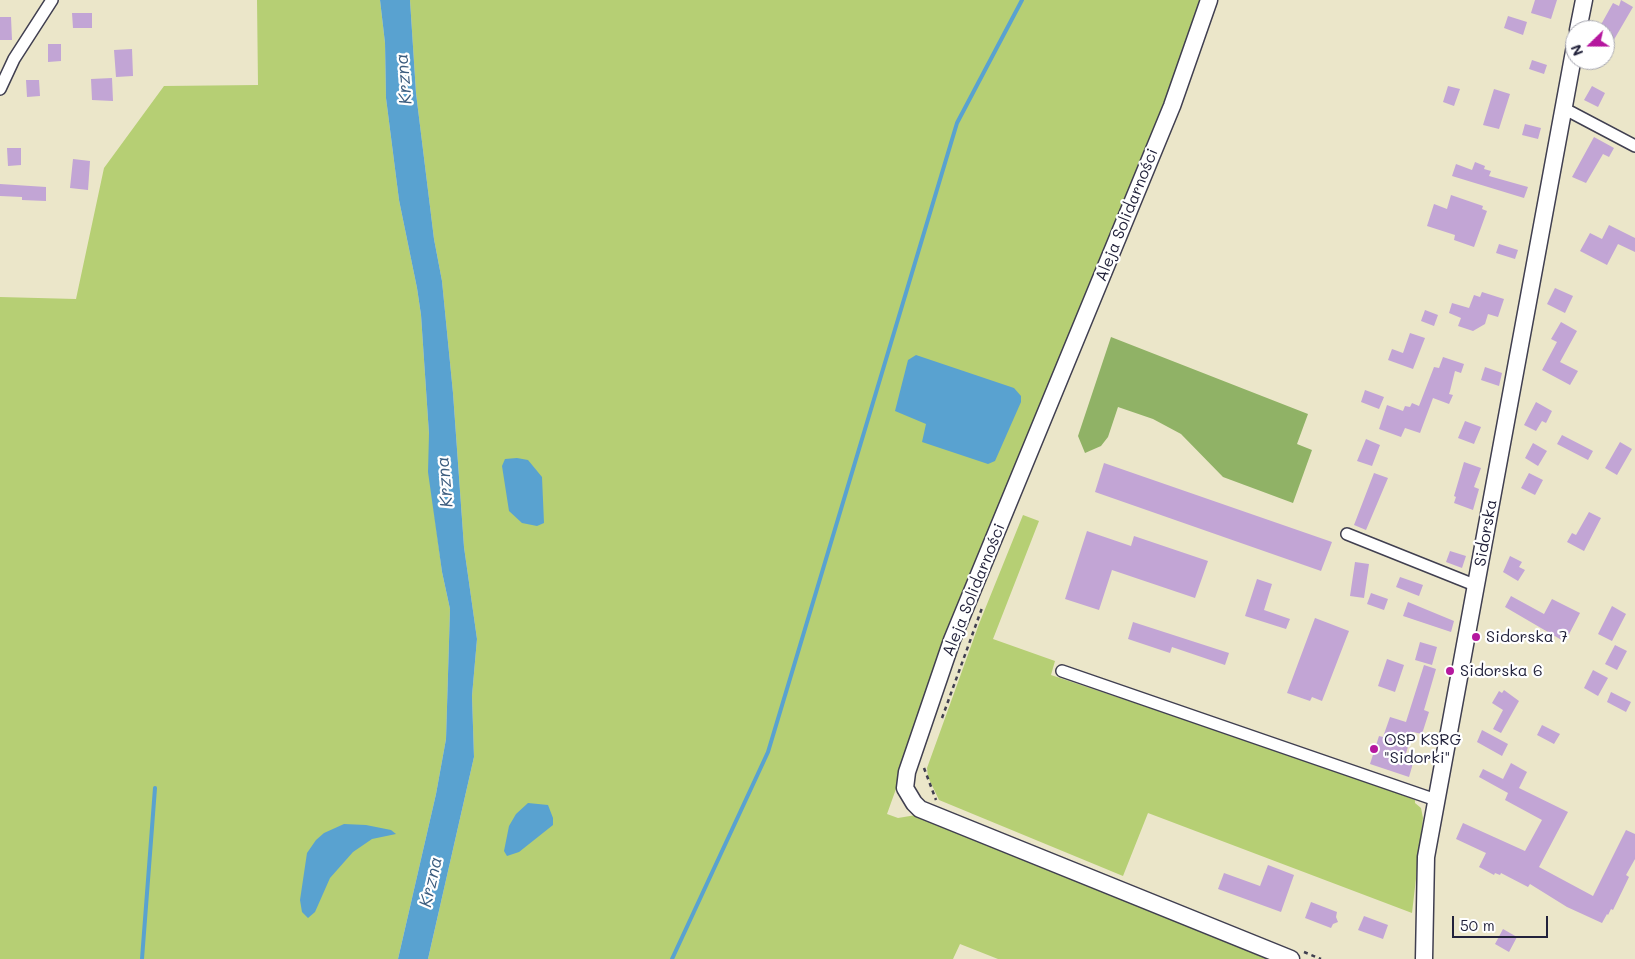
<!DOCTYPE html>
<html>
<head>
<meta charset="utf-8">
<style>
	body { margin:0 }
	#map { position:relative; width:1635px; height:959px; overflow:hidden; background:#ebe6c9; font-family:Mali,sans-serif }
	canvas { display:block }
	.north { position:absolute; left:1565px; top:20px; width:50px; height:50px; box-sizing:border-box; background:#fff; border:1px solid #a7a7b1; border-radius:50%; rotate:248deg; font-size:14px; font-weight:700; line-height:20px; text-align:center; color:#22223b }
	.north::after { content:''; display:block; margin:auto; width:18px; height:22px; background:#b5179e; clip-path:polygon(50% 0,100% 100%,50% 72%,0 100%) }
	.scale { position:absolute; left:1452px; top:916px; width:96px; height:22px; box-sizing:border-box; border:2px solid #22223b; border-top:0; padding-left:6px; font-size:15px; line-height:18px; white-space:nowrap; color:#22223b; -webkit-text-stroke:4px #fff; paint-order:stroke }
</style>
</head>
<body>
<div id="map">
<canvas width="1635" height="959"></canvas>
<div class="north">N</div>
<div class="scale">50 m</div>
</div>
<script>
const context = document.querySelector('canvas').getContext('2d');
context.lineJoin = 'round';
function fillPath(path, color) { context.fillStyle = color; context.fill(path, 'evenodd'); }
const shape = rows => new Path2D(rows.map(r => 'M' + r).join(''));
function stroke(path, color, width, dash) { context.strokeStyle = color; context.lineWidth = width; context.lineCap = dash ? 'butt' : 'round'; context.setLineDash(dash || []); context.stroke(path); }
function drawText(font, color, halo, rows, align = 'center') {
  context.font = font + ' Mali,sans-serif'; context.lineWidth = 4.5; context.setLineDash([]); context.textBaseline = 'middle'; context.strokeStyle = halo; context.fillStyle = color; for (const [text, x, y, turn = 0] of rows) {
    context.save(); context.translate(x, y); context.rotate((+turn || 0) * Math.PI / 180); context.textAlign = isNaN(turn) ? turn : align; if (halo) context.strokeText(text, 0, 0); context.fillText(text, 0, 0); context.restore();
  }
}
fillPath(shape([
	[257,0,380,0,385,43,386,98,399,200,417,288,421,315,429,434,429,472,442,572,450,609,446,739,436,794,398,959,0,959,0,297,76,299,104,168,164,86,258,85],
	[410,0,1203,0,1189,44,934,683,887,814,898,818,916,815,1269,959,998,959,960,944,953,959,428,959,474,757,472,696,477,639,464,547,453,393,442,281,434,239,416,93],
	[1023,515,1039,521,993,639,1055,661,1051,675,1362,779,1415,800,1415,803,1421,808,1423,818,1412,913,1148,813,1123,876,939,800,928,777,927,768,979,624]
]), '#b6cf74');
fillPath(shape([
	[1111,337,1308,414,1297,444,1312,450,1293,503,1223,477,1181,434,1153,419,1118,407,1108,437,1101,446,1085,453,1078,436]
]), '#90b266');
fillPath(shape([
	[380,0,410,0,416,93,434,239,442,281,453,393,464,547,477,639,472,696,474,757,428,959,398,959,436,794,446,739,450,609,442,572,428,472,429,434,421,315,417,288,399,200,386,98,385,43],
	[916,355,1014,388,1021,396,1021,402,995,461,988,464,922,442,926,424,895,411,908,360],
	[517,458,528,460,542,477,544,523,537,526,522,523,509,511,502,466,505,459],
	[528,803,548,805,553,818,553,825,519,852,507,856,504,851,509,826,516,814],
	[344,824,366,825,391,830,396,834,372,839,353,852,330,878,315,912,308,918,302,912,300,900,307,853,316,840,324,833]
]), '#59a2d0');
stroke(shape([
	[142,959,155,788],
	[672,959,768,752,957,123,1022,0]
]), '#59a2d0', 4);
fillPath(shape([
	[1535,0,1557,0,1551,19,1531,13],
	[1621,0,1633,7,1605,55,1605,30,1598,30,1613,3,1619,6],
	[72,13,92,13,92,28,73,28],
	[1508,16,1527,22,1523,35,1504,28],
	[0,17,11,17,12,40,0,40],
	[48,44,61,44,61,61,48,62],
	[132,49,133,76,116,77,114,50],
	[1532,60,1547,65,1544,74,1529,69],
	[112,78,113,101,92,100,91,79],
	[26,80,39,80,40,96,27,97],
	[1448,86,1460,89,1454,106,1443,102],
	[1592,86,1605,93,1598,107,1584,100],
	[1494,89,1510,94,1499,129,1483,125],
	[1525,124,1541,128,1538,139,1522,135],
	[1594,137,1614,148,1609,157,1603,154,1586,183,1572,177],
	[7,148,21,148,21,165,8,166],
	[73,159,90,161,88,190,70,188],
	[1475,162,1485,166,1484,169,1491,171,1489,176,1528,187,1524,198,1452,176,1456,164,1472,170],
	[0,184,46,187,46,201,22,200,22,197,0,196],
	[1451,195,1483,206,1482,209,1487,211,1474,247,1454,240,1455,235,1427,226,1434,204,1447,209],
	[1609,225,1635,238,1635,252,1618,244,1607,265,1580,251,1590,233,1602,239],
	[1499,244,1518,250,1515,259,1496,253],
	[1555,288,1573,296,1565,313,1547,304],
	[1482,292,1504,299,1498,317,1488,314,1485,324,1473,331,1458,326,1461,318,1449,313,1452,303,1469,308,1474,295,1480,297],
	[1425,310,1438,315,1434,326,1421,321],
	[1561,322,1577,331,1560,362,1578,371,1570,385,1542,370,1557,342,1551,339],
	[1410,333,1425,338,1413,369,1388,360,1392,349,1403,353],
	[1443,357,1464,364,1461,373,1455,371,1450,391,1449,394,1453,395,1449,404,1433,398,1420,433,1405,428,1401,437,1379,429,1387,405,1403,411,1405,406,1410,407,1412,403,1419,406,1434,367,1439,368],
	[1485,367,1502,373,1499,386,1481,380],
	[1365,390,1384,397,1379,409,1361,402],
	[1536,402,1552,411,1546,423,1542,421,1536,431,1524,425],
	[1465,421,1481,427,1474,444,1458,438],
	[1562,435,1593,451,1588,460,1557,444],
	[1366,439,1380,445,1372,466,1357,461],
	[1620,442,1632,449,1617,475,1605,468],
	[1533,443,1547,451,1538,466,1525,458],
	[1464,462,1481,468,1474,487,1479,489,1473,510,1454,503,1456,497,1454,496],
	[1104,463,1332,542,1321,571,1095,492],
	[1374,473,1388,478,1366,530,1354,525],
	[1529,473,1543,480,1535,495,1521,488],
	[1589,512,1601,518,1584,551,1567,542,1572,533,1576,535],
	[1087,531,1131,546,1134,536,1208,561,1195,598,1112,570,1099,610,1065,599],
	[1450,551,1466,556,1462,568,1446,562],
	[1510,556,1522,562,1519,567,1525,570,1518,581,1503,572],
	[1355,562,1369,564,1364,598,1350,596],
	[1400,577,1423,585,1419,596,1396,587],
	[1257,579,1272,584,1264,610,1290,619,1286,629,1245,616],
	[1371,593,1388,599,1384,610,1367,604],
	[1511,596,1544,614,1552,599,1580,613,1565,642,1505,607],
	[1408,602,1454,621,1451,632,1403,616],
	[1612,606,1626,614,1612,641,1598,634],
	[1315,618,1349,631,1322,701,1312,697,1310,701,1287,693],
	[1133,622,1229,653,1225,665,1172,647,1170,653,1128,639],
	[1420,642,1437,647,1432,665,1415,660],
	[1615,645,1627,651,1617,670,1605,664],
	[1387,659,1404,665,1395,692,1378,686],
	[1424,665,1436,669,1424,710,1429,712,1422,734,1413,732,1405,756,1414,760,1409,777,1370,764,1379,736,1383,737,1390,717,1406,722],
	[1593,670,1608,678,1598,696,1584,688],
	[1504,690,1519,701,1501,733,1493,729,1503,710,1492,703,1499,691,1502,693],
	[1611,692,1631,702,1626,712,1607,702],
	[1542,725,1560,734,1554,744,1537,735],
	[1482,730,1508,744,1502,756,1477,742],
	[1511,763,1527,772,1519,788,1568,812,1539,867,1593,896,1626,830,1635,834,1635,859,1626,875,1629,877,1613,910,1611,909,1608,915,1607,914,1602,923,1567,907,1530,884,1528,887,1501,873,1500,875,1495,873,1494,875,1479,867,1486,853,1456,839,1463,823,1525,851,1542,820,1505,800,1508,793,1479,777,1483,769,1503,779],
	[1268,865,1294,875,1281,912,1218,889,1224,873,1260,886],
	[1311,902,1337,912,1336,917,1338,922,1333,924,1331,928,1305,918],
	[1364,916,1388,925,1383,939,1358,930],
	[1503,929,1517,937,1509,952,1495,944]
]), '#c2a5d5');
const street = shape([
	[0,89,14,59,52,0],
	[1563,108,1635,146],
	[1347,534,1477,586],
	[1062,671,1436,800]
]);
const secondary = shape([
	[1209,0,1172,106,952,640,907,772,905,788,914,803,920,809,1291,959],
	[1578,30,1584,0],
	[1424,959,1426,857,1575,46]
]);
stroke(street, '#403f50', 14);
stroke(secondary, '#403f50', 19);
stroke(shape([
	[942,718,982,608],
	[924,768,936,800],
	[1304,952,1321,959]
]), '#403f50', 2.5, [4, 4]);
stroke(street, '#fff', 11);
stroke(secondary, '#fff', 16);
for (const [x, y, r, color] of [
	[1476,637,5,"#b5179e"],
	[1450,671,5,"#b5179e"],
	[1374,749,5,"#b5179e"]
]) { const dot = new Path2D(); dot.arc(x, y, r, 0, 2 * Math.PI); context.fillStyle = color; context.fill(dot); stroke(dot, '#fff', 2); }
drawText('16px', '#22223b', '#fff', [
	["Aleja Solidarności",1127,215,-68],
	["Sidorska",1486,533,-80],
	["Aleja Solidarności",974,590,-68]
]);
drawText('16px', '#22223b', '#fff', [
	["Sidorska 7",1486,637],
	["Sidorska 6",1460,671],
	["OSP KSRG",1384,740],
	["\"Sidorki\"",1384,758]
], 'left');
drawText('italic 18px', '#3b5c7e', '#fff', [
	["Krzna",404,79,-95],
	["Krzna",445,482,-95],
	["Krzna",431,882,-77]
]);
</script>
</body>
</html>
